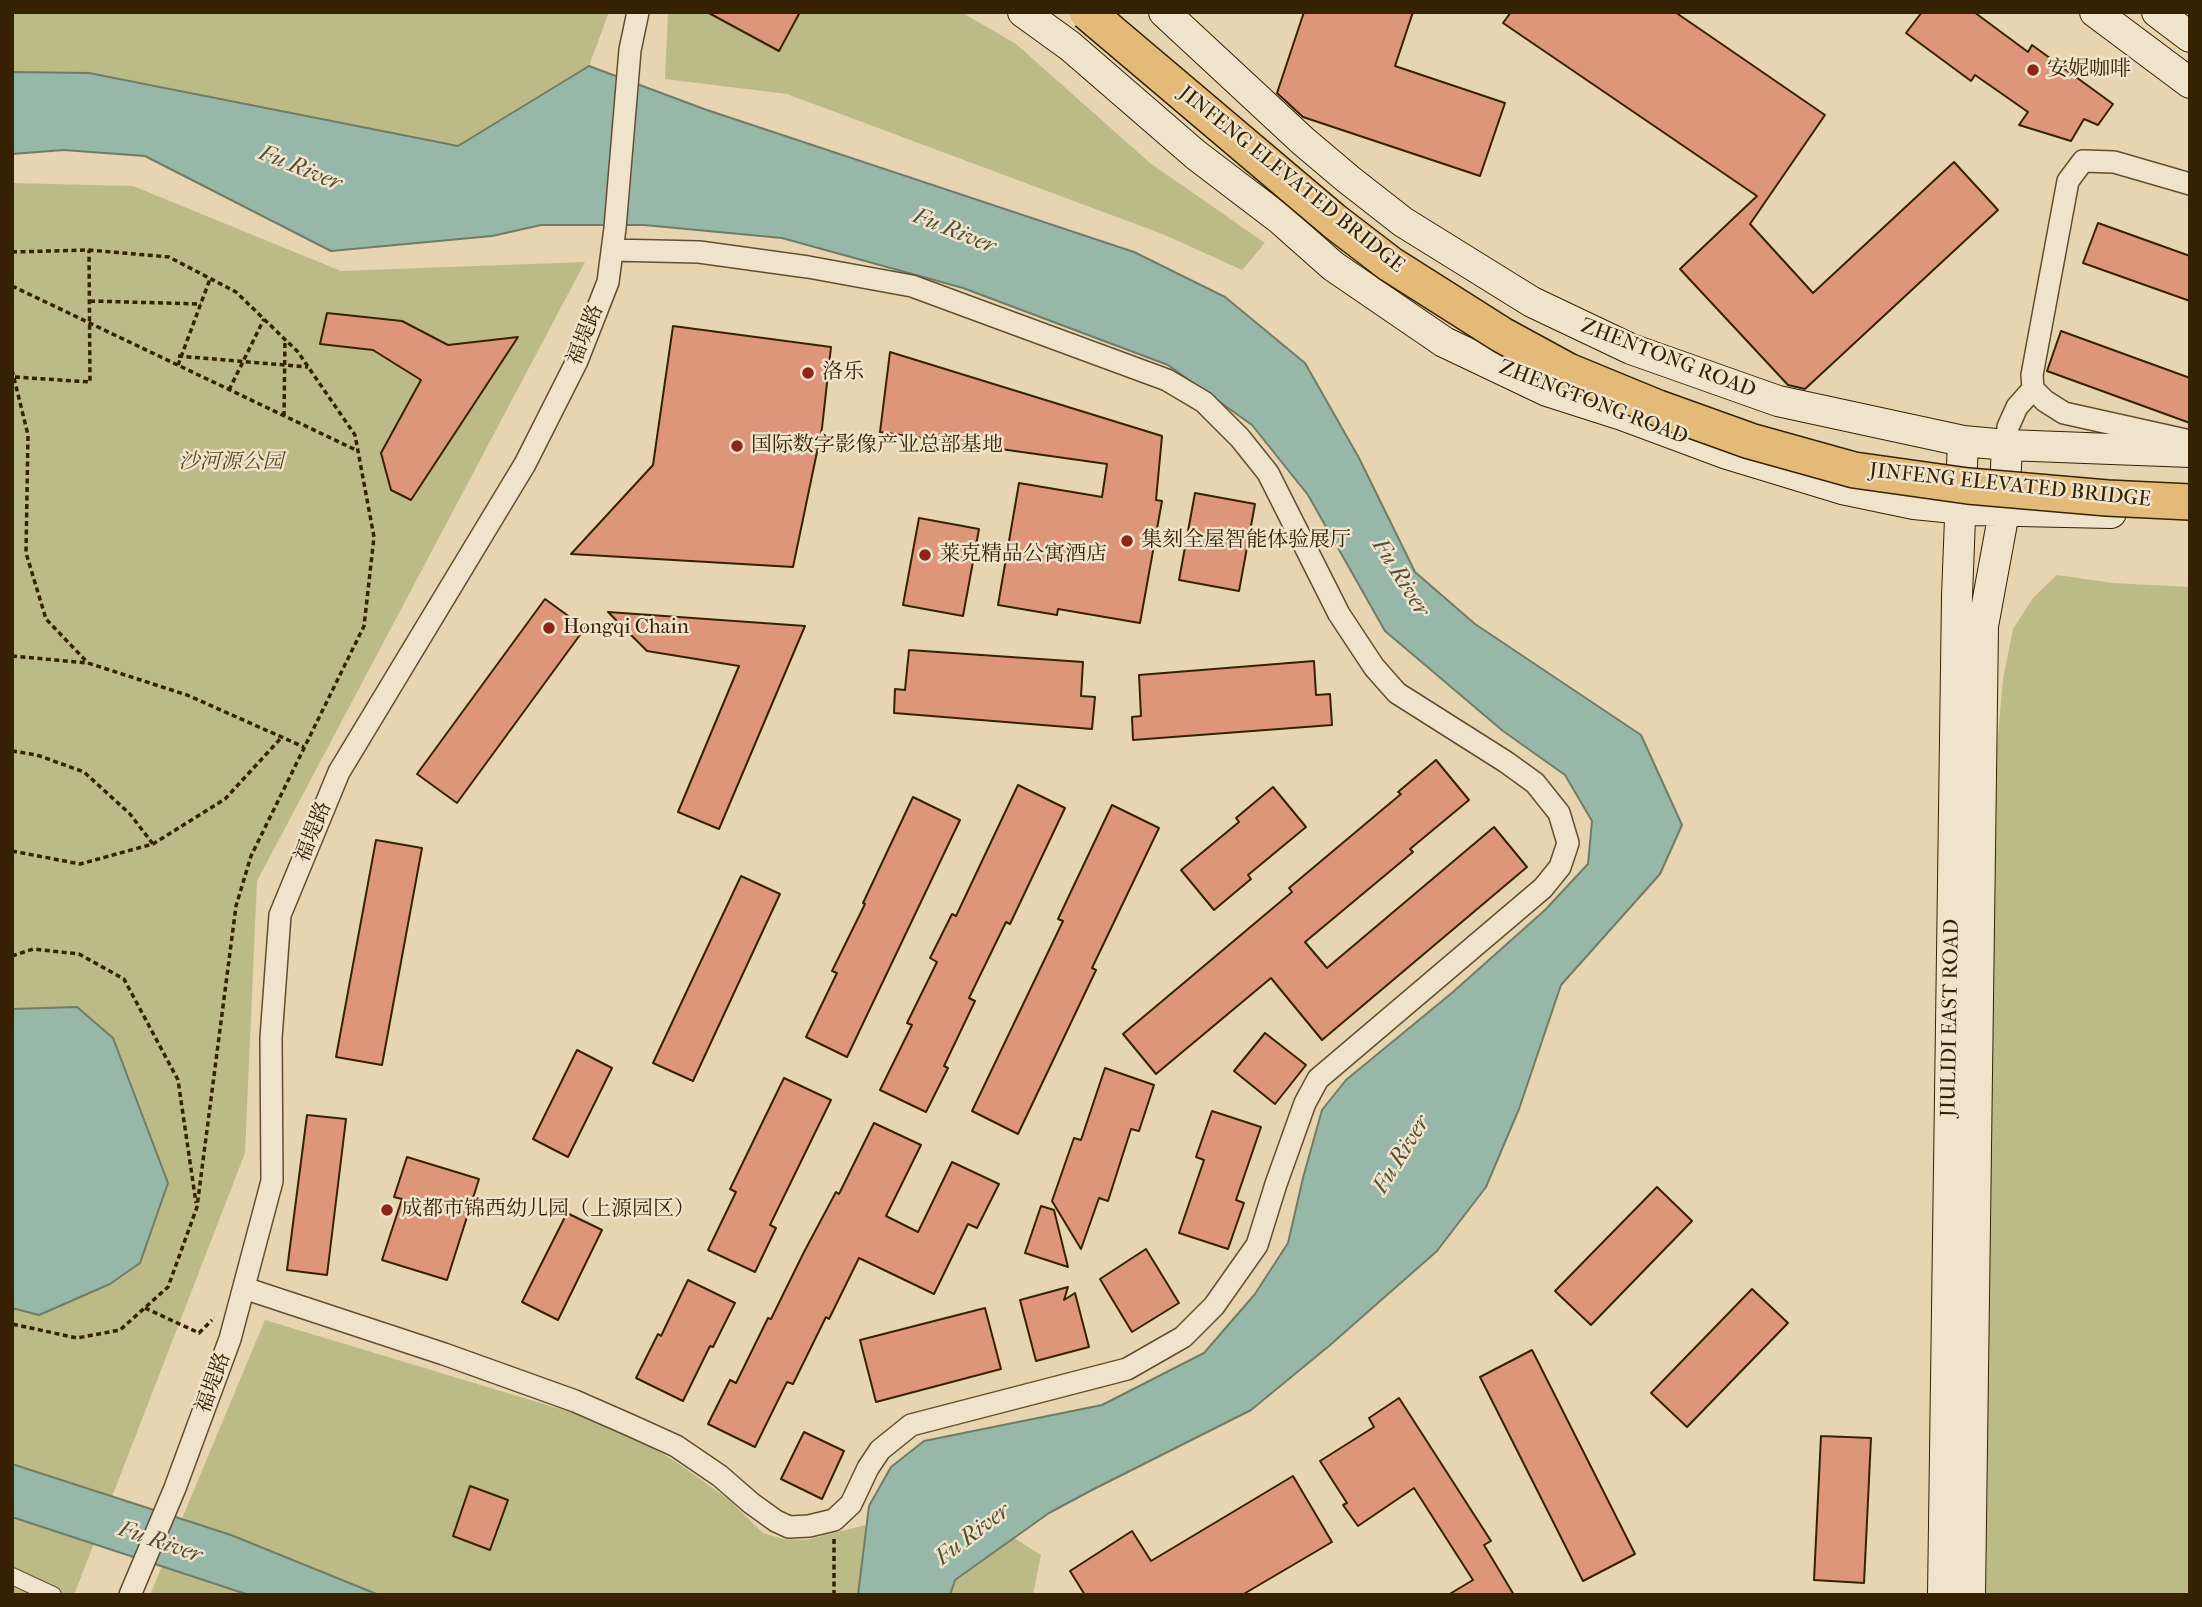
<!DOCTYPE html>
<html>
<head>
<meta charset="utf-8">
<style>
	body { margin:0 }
	#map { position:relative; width:2202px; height:1607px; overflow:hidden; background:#e7d4b0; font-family:"IM FELL French Canon",serif }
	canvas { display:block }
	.frame { position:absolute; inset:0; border:14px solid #362202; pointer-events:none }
</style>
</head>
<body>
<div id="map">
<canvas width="2202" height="1607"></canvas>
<div class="frame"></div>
</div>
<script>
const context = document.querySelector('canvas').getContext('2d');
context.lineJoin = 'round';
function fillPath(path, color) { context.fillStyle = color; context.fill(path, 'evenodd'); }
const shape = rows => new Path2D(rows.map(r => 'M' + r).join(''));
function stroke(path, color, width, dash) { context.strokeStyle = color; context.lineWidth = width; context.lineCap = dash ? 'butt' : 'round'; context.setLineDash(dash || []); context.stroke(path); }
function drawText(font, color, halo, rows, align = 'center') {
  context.font = font + ' "IM FELL French Canon","Noto Serif SC",serif'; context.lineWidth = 5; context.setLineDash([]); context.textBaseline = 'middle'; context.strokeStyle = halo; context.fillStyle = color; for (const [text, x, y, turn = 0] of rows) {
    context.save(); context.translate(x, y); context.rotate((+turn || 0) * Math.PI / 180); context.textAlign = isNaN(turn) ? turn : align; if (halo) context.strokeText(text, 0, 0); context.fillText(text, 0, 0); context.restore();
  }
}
fillPath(shape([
	[12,12,609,12,589,66,458,146,149,84,12,72],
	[668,12,961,12,1016,44,1150,163,1265,243,1242,270,1165,235,787,94,665,79],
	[12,183,133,186,341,271,585,262,257,881,245,1153,74,1595,12,1595],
	[2057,575,2113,583,2190,587,2190,1595,1980,1595,1993,793,2003,679,2013,629,2033,598],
	[265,1320,577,1414,632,1435,679,1464,728,1499,763,1533,783,1539,806,1540,957,1502,1041,1555,1033,1595,150,1595]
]), '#bcbb87');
const water = shape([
	[589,66,704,109,1134,252,1225,297,1305,363,1359,458,1415,572,1475,624,1641,735,1682,825,1660,874,1561,985,1519,1109,1486,1187,1437,1251,1329,1346,1251,1410,1092,1490,1049,1513,955,1580,950,1595,858,1595,869,1506,891,1467,924,1441,1102,1405,1204,1353,1255,1294,1288,1243,1303,1178,1322,1110,1346,1080,1453,992,1545,910,1588,864,1592,821,1565,775,1503,731,1385,631,1308,495,1252,425,1168,365,963,288,782,238,644,225,541,225,492,236,331,251,145,156,64,150,12,154,12,72,89,73,458,146,589,66],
	[77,1007,113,1038,168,1183,140,1263,110,1284,39,1315,12,1308,12,1009,77,1007],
	[12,1464,231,1535,379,1595,249,1595,12,1517,12,1464]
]);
fillPath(water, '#97b8a8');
stroke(water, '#707c66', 2);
const building = shape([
	[707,12,800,12,779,51,707,12],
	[1304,12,1413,12,1395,66,1505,103,1480,176,1303,117,1277,93,1304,12],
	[1511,12,1675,12,1825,115,1750,224,1813,293,1954,162,1998,210,1805,389,1788,385,1680,269,1757,196,1503,23,1511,12],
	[1922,12,1974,12,2028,52,2032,45,2113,104,2098,125,2084,119,2071,141,2019,125,2028,112,1975,75,1971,81,1906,33,1922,12],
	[2098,223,2190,256,2190,301,2083,263,2098,223],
	[327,313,402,321,448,345,518,337,411,500,391,490,381,453,421,380,373,350,320,344,327,313],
	[673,326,831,347,822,428,793,567,571,554,653,465,673,326],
	[2061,331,2190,378,2190,423,2047,371,2061,331],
	[890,352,1162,436,1156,500,1162,501,1140,623,1058,609,1057,615,998,605,1019,483,1102,497,1107,464,880,432,890,352],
	[1195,493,1255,504,1239,591,1179,580,1195,493],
	[919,518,979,529,963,616,903,605,919,518],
	[545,599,585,628,457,803,417,774,545,599],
	[608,612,805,626,719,829,678,812,739,666,647,651,608,612],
	[909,650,1083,662,1081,696,1095,697,1092,729,894,713,895,689,905,690,909,650],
	[1314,661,1316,695,1330,694,1332,725,1133,740,1132,717,1141,716,1139,675,1314,661],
	[1436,760,1469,800,1410,849,1413,852,1305,942,1327,968,1494,827,1527,867,1322,1040,1271,978,1156,1074,1123,1034,1292,892,1289,888,1401,794,1398,792,1436,760],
	[1018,785,1065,808,1010,924,1006,922,969,998,975,1001,944,1066,948,1068,926,1112,880,1090,912,1025,907,1023,937,962,930,958,952,914,956,916,1018,785],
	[1273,787,1306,827,1248,875,1251,879,1214,910,1181,870,1239,822,1236,818,1273,787],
	[913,797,960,820,847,1057,806,1037,837,973,832,971,865,904,863,903,913,797],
	[1112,805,1159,828,1092,968,1096,970,1018,1134,972,1111,1063,921,1058,919,1112,805],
	[376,840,422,848,382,1065,336,1057,376,840],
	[741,876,780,894,693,1081,653,1063,741,876],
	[1265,1033,1306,1065,1275,1104,1234,1071,1265,1033],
	[577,1050,612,1068,568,1157,533,1139,577,1050],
	[1105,1068,1154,1085,1139,1131,1131,1129,1108,1201,1099,1198,1081,1249,1052,1201,1074,1138,1081,1140,1105,1068],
	[784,1078,831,1100,770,1225,776,1228,755,1272,708,1250,736,1192,730,1189,784,1078],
	[1212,1111,1261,1127,1236,1200,1244,1203,1228,1249,1179,1233,1204,1160,1196,1157,1212,1111],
	[307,1115,346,1119,327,1275,287,1270,307,1115],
	[874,1123,921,1145,886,1216,918,1232,952,1162,999,1184,977,1228,968,1224,934,1294,859,1258,829,1319,826,1317,793,1384,787,1382,755,1447,708,1424,730,1380,736,1383,768,1318,771,1319,804,1252,836,1192,839,1194,874,1123],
	[407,1157,479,1179,447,1280,382,1260,402,1199,394,1197,407,1157],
	[1657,1187,1692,1221,1591,1325,1555,1291,1657,1187],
	[1041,1206,1054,1210,1068,1267,1025,1253,1041,1206],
	[567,1213,602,1230,558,1320,522,1302,567,1213],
	[1146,1249,1179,1303,1132,1332,1100,1279,1146,1249],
	[688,1280,735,1303,713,1347,710,1346,683,1401,636,1378,658,1334,661,1336,688,1280],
	[1068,1287,1064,1300,1075,1293,1089,1347,1036,1361,1020,1300,1068,1287],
	[1752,1289,1788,1323,1687,1427,1651,1393,1752,1289],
	[985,1308,1001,1369,876,1402,860,1340,985,1308],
	[1532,1350,1635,1554,1583,1581,1480,1377,1532,1350],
	[1399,1398,1491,1541,1484,1545,1514,1595,1448,1595,1473,1580,1414,1488,1358,1526,1343,1505,1347,1503,1320,1461,1374,1427,1369,1418,1399,1398],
	[804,1432,844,1451,822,1499,781,1479,804,1432],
	[1821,1436,1871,1438,1864,1583,1814,1580,1821,1436],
	[1293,1476,1332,1542,1242,1595,1085,1595,1070,1571,1132,1531,1151,1561,1293,1476],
	[470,1486,508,1500,490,1550,453,1536,470,1486]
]);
fillPath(building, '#de967b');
stroke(building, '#362202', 2);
const pedestrian = shape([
	[12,1576,53,1595]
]);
const minor = shape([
	[2190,184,2114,162,2083,161,2068,181,2032,375,2033,389,2045,401,2064,413,2190,441],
	[2007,445,2008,427,2017,407,2033,389],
	[244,1288,444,1354,575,1401,632,1426,676,1446,720,1476,751,1503,776,1521,789,1527,809,1526,834,1520,851,1504,868,1468,880,1450,911,1425,1127,1369,1183,1337,1214,1306,1257,1245,1276,1184,1305,1103,1318,1079,1543,888,1560,867,1568,843,1559,813,1535,783,1506,762,1397,693,1374,667,1339,614,1268,473,1240,438,1204,402,1167,380,912,286,808,267,699,252,612,250],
	[130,1595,175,1488,230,1339,272,1181,271,1038,280,915,339,772,525,464,577,361,608,282,615,228,630,50,638,12]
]);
const secondary = shape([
	[1023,12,1070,46,1196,155,1280,219,1333,266,1444,342,1547,391,1622,415,1727,454,1842,489,1914,504,1974,510,2111,513],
	[1164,12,1303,141,1348,179,1403,222,1532,302,1631,349,1778,401,1963,441,2007,445,2190,452],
	[2095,12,2190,83],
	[2157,12,2190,37],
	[1943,1595,1957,596,1963,441],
	[1970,1595,1983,626,2004,512,2007,445]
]);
stroke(pedestrian, '#624e2e', 18);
stroke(minor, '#624e2e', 24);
stroke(secondary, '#362202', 32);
stroke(shape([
	[12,252,89,250,169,257,236,292,298,352,355,435,374,537,364,626,251,856,236,906,197,1207,168,1287,120,1330,77,1338,12,1324],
	[12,286,358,451],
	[90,301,201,304],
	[178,356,308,367],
	[178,365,210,279],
	[12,370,28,435,26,553,46,619,88,663],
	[15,377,90,382,89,250],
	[229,390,264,319],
	[284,416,285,339],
	[12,656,88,663,187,695,304,747],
	[12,751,37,755,84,772,130,814,153,844],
	[12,851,80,864,153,844,225,799,282,737],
	[12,956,33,949,79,954,124,979,178,1080,196,1203],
	[145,1308,199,1333,212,1320],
	[834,1595,834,1539]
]), '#362202', 3.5, [5, 3.5]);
stroke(pedestrian, '#efe3cc', 16);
stroke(minor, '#efe3cc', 21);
stroke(secondary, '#efe3cc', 30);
const trunkBridge = shape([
	[1087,12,1334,221,1390,264,1502,335,1568,371,1658,408,1750,441,1854,470,1968,486,2107,498,2190,502]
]);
stroke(trunkBridge, '#362202', 38, []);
stroke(trunkBridge, '#e4ba78', 35);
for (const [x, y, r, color] of [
	[2033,70,7,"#8f2418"],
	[808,373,7,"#8f2418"],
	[737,446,7,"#8f2418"],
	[1127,541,7,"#8f2418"],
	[925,555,7,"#8f2418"],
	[549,628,7,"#8f2418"],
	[387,1210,7,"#8f2418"]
]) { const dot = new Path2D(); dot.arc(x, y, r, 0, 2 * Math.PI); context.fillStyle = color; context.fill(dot); stroke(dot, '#efe3cc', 2.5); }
drawText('21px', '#362202', '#efe3cc', [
	["安妮咖啡",2047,70],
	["洛乐",822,373],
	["国际数字影像产业总部基地",751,446],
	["集刻全屋智能体验展厅",1141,541],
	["莱克精品公寓酒店",939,555],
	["Hongqi Chain",563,628],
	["成都市锦西幼儿园（上源园区）",401,1210]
], 'left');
drawText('21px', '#362202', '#efe3cc', [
	["JINFENG ELEVATED BRIDGE",1291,180,39],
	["福堤路",586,335,-68],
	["ZHENTONG ROAD",1668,359,21],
	["ZHENGTONG ROAD",1593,403,21],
	["JINFENG ELEVATED BRIDGE",2010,486,6],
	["福堤路",314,832,-68],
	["JIULIDI EAST ROAD",1951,1018,-89],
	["福堤路",214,1383,-70]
]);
drawText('italic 21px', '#584823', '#efe3cc', [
	["沙河源公园",231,463]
]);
drawText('italic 23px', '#534f34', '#efe3cc', [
	["Fu River",300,169,22],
	["Fu River",954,232,22],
	["Fu River",1400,578,58],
	["Fu River",1402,1155,-58],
	["Fu River",973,1535,-37],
	["Fu River",160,1543,19]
]);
</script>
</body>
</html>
